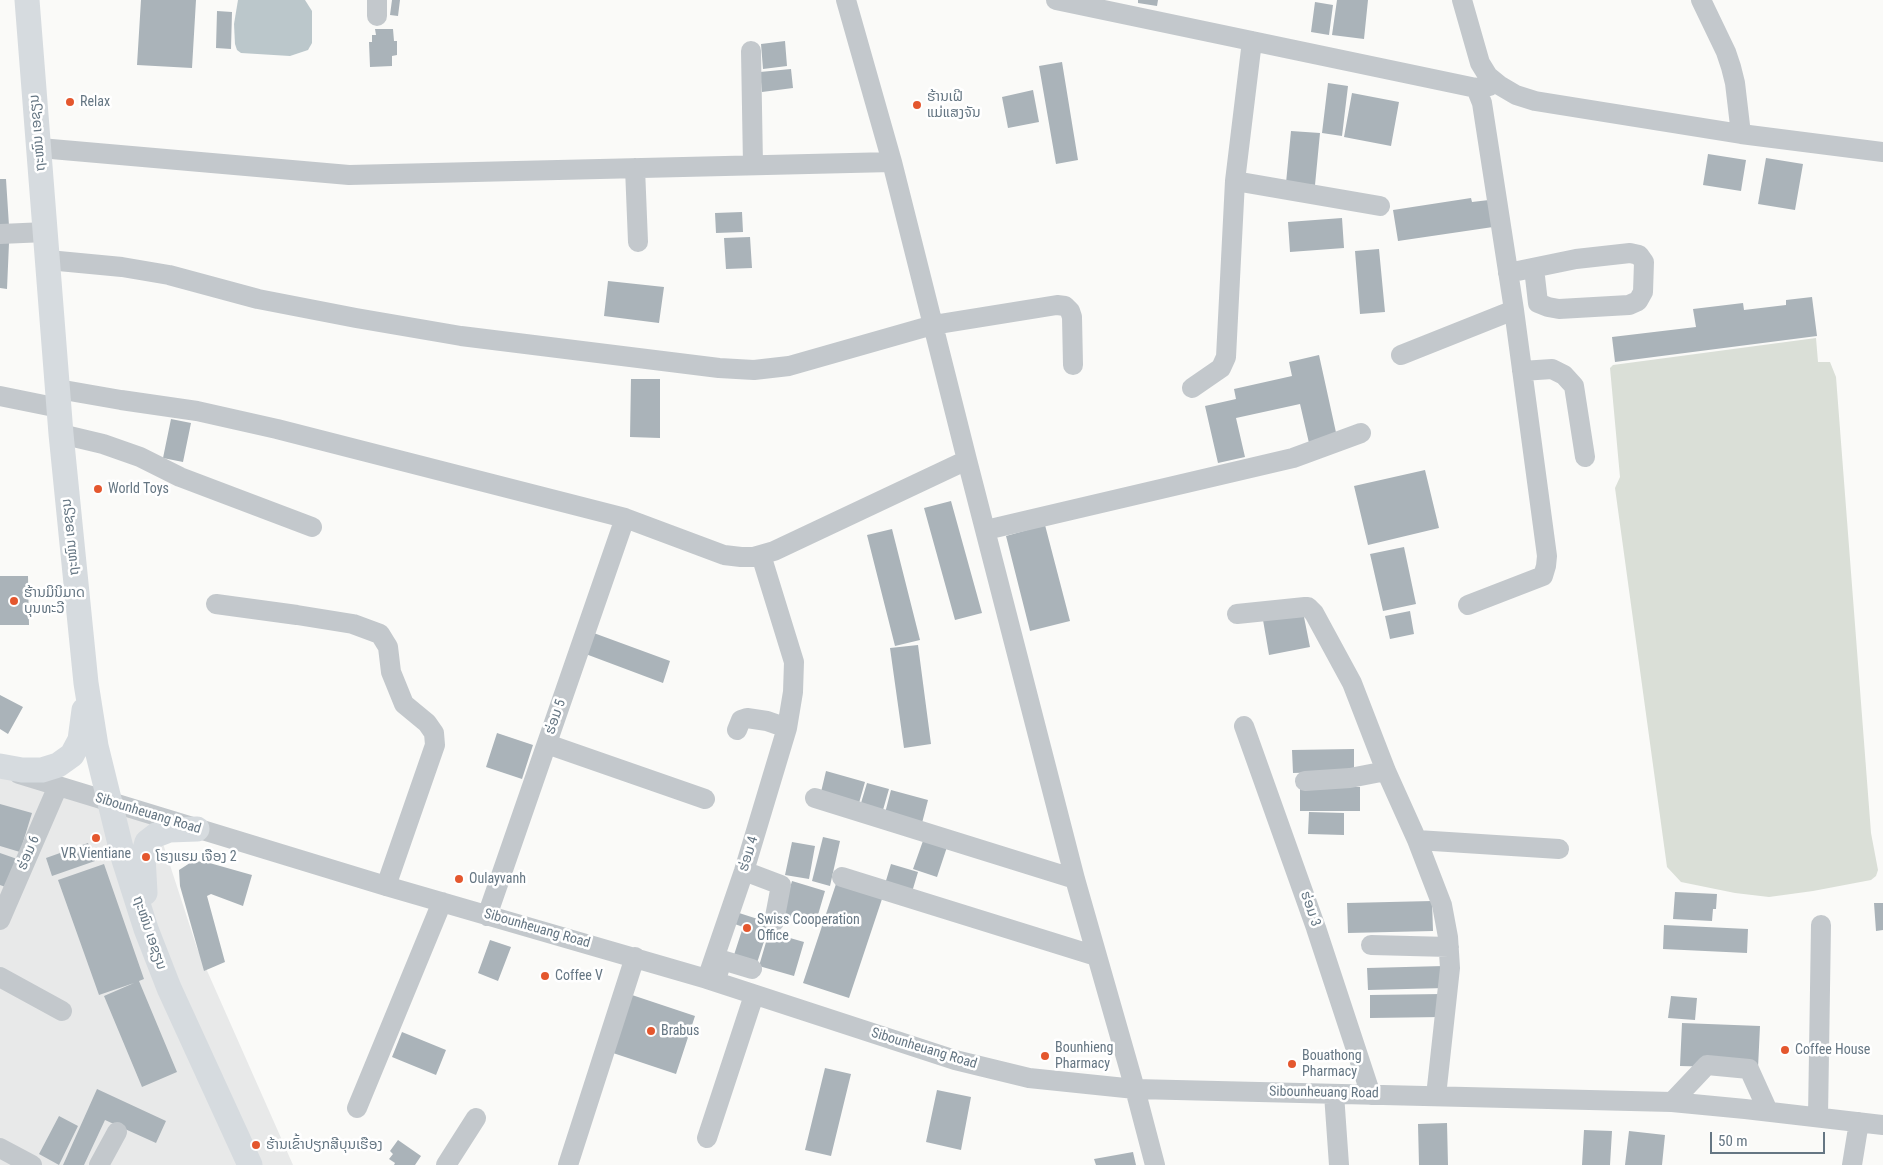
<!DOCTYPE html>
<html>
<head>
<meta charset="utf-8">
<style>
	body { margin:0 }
	#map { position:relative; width:1883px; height:1165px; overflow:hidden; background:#fafaf8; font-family:"Roboto Condensed",sans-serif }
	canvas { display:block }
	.scale { position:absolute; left:1710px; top:1132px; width:115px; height:22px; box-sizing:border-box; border:2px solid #657683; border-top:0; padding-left:6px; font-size:15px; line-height:18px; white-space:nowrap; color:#657683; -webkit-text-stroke:4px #fff; paint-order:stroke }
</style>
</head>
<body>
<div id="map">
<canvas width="1883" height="1165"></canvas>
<div class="scale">50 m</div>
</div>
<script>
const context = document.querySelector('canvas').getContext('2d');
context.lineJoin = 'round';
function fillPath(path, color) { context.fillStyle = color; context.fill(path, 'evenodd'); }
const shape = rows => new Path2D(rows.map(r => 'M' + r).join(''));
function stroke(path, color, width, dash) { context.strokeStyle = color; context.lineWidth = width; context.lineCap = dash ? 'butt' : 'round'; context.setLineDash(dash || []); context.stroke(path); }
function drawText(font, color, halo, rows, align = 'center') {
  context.font = font + ' "Roboto Condensed","Noto Sans Lao",sans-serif'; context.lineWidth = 5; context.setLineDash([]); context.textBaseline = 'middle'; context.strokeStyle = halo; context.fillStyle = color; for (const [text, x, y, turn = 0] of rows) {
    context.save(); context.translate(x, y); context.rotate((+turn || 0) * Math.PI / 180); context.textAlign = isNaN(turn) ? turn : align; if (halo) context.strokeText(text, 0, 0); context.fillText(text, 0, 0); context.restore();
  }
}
fillPath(shape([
	[0,764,154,816,197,948,293,1165,0,1165]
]), '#e8e9e9');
fillPath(shape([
	[1816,338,1818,362,1830,362,1836,377,1871,833,1878,870,1876,876,1871,880,1813,891,1769,897,1735,893,1681,882,1667,867,1615,488,1620,477,1610,368,1613,365]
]), '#dadfd7');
fillPath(shape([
	[238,0,305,0,312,11,312,43,308,50,290,56,241,53,237,50,235,44,234,24]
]), '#bbc7cb');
fillPath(shape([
	[141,0,196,0,192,68,137,65],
	[392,0,400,0,398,16,390,15],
	[1138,0,1158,0,1157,6,1138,3],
	[1337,0,1368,0,1364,39,1332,35],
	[1315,2,1333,5,1329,35,1311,32],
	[217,11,232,12,231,49,216,48],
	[375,29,393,29,394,41,397,41,397,55,392,56,392,66,370,67,369,42,372,42,372,35,376,35],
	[785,41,787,66,763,69,761,44],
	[1062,62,1078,160,1056,164,1039,66],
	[791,69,793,88,762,92,760,72],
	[1328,83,1348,86,1342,136,1322,133],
	[1033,90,1039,122,1008,128,1002,97],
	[1352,93,1399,102,1391,146,1344,137],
	[1291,131,1320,133,1315,185,1286,183],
	[1708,154,1746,160,1741,191,1703,185],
	[1766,158,1803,164,1795,210,1758,204],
	[0,179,6,179,9,226,0,227],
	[1471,198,1472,202,1489,200,1493,227,1398,241,1393,210],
	[742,212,743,232,716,233,715,213],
	[1342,218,1344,248,1290,252,1288,222],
	[750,237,752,268,726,269,724,238],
	[0,242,9,243,7,289,0,288],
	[1379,249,1385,312,1360,314,1355,251],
	[608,281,664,287,659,323,604,316],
	[1812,297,1817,336,1615,362,1612,337,1696,327,1693,309,1743,303,1744,310,1786,305,1786,300],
	[1319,355,1337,437,1309,443,1300,404,1236,418,1245,457,1218,463,1205,406,1236,399,1234,389,1292,376,1289,362],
	[631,379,660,379,660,438,630,437],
	[171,419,191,423,183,462,163,458],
	[1425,470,1439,528,1368,545,1354,486],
	[951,501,982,613,955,620,924,508],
	[1045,525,1070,621,1030,631,1006,536],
	[892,529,920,640,895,646,867,535],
	[1404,547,1416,604,1383,611,1370,554],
	[0,576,28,576,29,625,0,625],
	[1410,611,1414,634,1390,639,1385,616],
	[1303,612,1310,647,1269,655,1263,620],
	[591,632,670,661,663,683,583,653],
	[918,645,931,744,904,748,890,648],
	[0,695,23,707,8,734,0,729],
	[497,733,533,745,522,779,486,767],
	[1354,749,1354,771,1293,773,1292,750],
	[826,771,865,782,859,803,821,792],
	[867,783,889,789,883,810,861,803],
	[1300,786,1360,787,1360,811,1300,811],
	[891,790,928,800,922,823,885,813],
	[0,804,32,813,20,852,0,846],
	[1309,812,1344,813,1344,835,1308,834],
	[823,837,840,841,830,886,812,881],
	[924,838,947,847,937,877,913,869],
	[792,842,815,846,809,879,785,875],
	[88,843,95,861,52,876,46,858],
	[0,853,20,860,11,889,0,885],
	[193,861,206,862,252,875,243,906,211,894,207,896,225,962,204,971,180,886,179,870],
	[104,864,144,979,139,981,177,1072,142,1087,104,996,134,983,99,995,58,880],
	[891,864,918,872,912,892,885,884],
	[792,881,825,891,815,925,782,915],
	[837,881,883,896,849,998,803,983],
	[1675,892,1717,894,1716,909,1713,909,1712,921,1673,919],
	[1432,901,1433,931,1348,933,1347,903],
	[1874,903,1883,903,1883,930,1876,931],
	[736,912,770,923,757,963,734,955,743,927,732,923],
	[1664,925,1748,929,1747,953,1663,949],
	[769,932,804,942,794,976,759,966],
	[490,940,511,947,498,981,478,973],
	[1444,966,1445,988,1368,990,1367,968],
	[629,994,695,1016,676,1074,610,1052],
	[1442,994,1442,1017,1370,1018,1370,995],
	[1671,996,1697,998,1695,1020,1668,1018],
	[1682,1023,1760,1026,1758,1068,1680,1066],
	[402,1032,446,1050,436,1075,392,1057],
	[825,1068,851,1074,831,1156,805,1150],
	[97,1089,166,1121,156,1143,105,1120,84,1165,63,1165],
	[937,1090,971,1097,961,1150,926,1142],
	[59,1116,78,1126,59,1165,39,1154],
	[1447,1123,1448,1165,1419,1165,1418,1124],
	[1584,1130,1612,1131,1610,1165,1582,1165],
	[1629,1131,1665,1135,1662,1165,1625,1165],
	[398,1140,421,1156,415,1165,394,1165,395,1163,389,1159,393,1154,390,1151],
	[1133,1152,1136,1165,1096,1165,1094,1159]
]), '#aab3b9');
stroke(shape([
	[846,0,892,162,967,460,1075,879,1135,1089,1155,1165],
	[1056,0,1476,88,1489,86],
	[1462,0,1480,63,1488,76,1499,85,1516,95,1535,101,1741,134,1883,152],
	[1701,0,1726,52,1731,67,1735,83,1741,134],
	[377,16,377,0],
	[751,51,753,165],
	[40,148,349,175,892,162],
	[635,168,638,242],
	[1235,181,1380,206],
	[0,234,46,232],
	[48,260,122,267,169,275,258,299,356,318,461,336,719,368,754,370,789,366,933,325,1057,305,1065,306,1070,311,1072,317,1073,365],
	[1508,273,1576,259,1630,253,1639,255,1644,262,1643,292,1638,301,1629,305,1559,309,1548,307,1538,303,1534,268],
	[1401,355,1514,310],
	[1522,371,1552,369,1564,375,1574,386,1585,457],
	[1192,388,1221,368,1226,357,1235,181,1252,41],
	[58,389,121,400,197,411,277,429,625,518,724,555,741,557,753,557,774,551,967,460],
	[0,396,59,408],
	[61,434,103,444,140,457,180,477,312,527],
	[986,530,1293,458,1361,433],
	[216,604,297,615,353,624,380,634,388,647,391,672,404,704,427,723,434,733,435,745,386,886],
	[1468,605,1543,576,1546,566,1547,556,1514,310,1482,103,1476,88],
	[1237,614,1305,607,1308,607,1314,613,1352,683,1386,771,1417,840,1442,905,1448,937,1450,968,1436,1096],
	[1244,726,1316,928,1371,1095],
	[737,730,741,720,747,718,767,721,787,728],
	[547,744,705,799],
	[19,774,386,886,707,979,955,1060,1029,1078,1135,1089,1672,1102,1745,1109,1883,1125],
	[1305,781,1350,778,1386,771],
	[815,798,1075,879],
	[1417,840,1559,849],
	[744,871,781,885,774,922],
	[842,877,1096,956],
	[487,916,625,518],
	[0,920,58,786],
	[1371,945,1449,947],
	[0,977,62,1011],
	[707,979,744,871,787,728,793,692,794,662,761,555],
	[716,980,722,960,752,969],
	[1334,1094,1339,1165],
	[1672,1102,1707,1065,1749,1069,1768,1111],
	[357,1108,442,902],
	[1818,1117,1821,925],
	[707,1138,754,995],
	[0,1148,32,1165],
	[99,1165,117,1132],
	[446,1165,476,1118],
	[568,1165,635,957],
	[1852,1165,1859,1122]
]), '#c3c8cc', 20);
stroke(shape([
	[27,0,61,434,86,683,96,746,124,860,146,929,169,988,250,1165],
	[0,766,22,770,42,770,58,765,72,755,80,740,84,710],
	[145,893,143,856,147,842,156,835,169,830,197,829]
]), '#d6dbdf', 25);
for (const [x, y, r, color] of [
	[70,102,5,"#e4572e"],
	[917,105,5,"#e4572e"],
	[98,489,5,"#e4572e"],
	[14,601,5,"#e4572e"],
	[96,838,5,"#e4572e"],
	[146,857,5,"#e4572e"],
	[459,879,5,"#e4572e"],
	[747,928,5,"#e4572e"],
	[545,976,5,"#e4572e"],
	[651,1031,5,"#e4572e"],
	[1785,1050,5,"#e4572e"],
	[1045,1056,5,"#e4572e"],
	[1292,1064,5,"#e4572e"],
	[256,1145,5,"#e4572e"]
]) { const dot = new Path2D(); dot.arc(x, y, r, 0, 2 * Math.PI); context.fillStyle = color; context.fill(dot); stroke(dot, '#fff', 2); }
drawText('14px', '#657683', '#fff', [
	["ຮ້ານເຝີ",927,97],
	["ແມ່ແສງຈັນ",927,113],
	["Relax",80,102],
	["World Toys",108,489],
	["ຮ້ານມິນິມາດ",24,593],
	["ບຸນທະວີ",24,609],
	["VR Vientiane",96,854,"center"],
	["ໂຮງແຮມ ເຈືອງ 2",156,857],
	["Oulayvanh",469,879],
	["Swiss Cooperation",757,920],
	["Office",757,936],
	["Coffee V",555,976],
	["Brabus",661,1031],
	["Bounhieng",1055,1048],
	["Pharmacy",1055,1064],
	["Coffee House",1795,1050],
	["Bouathong",1302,1056],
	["Pharmacy",1302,1072],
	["ຮ້ານເຂົ້າປຽກສີບຸນເຮືອງ",266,1145]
], 'left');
drawText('14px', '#657683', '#fff', [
	["ຖະໜົນ ເອຊຽນ",38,133,-95],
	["ຖະໜົນ ເອຊຽນ",71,537,-96],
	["ຮ່ອມ 5",556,717,-71],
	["Sibounheuang Road",148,814,17],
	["ຮ່ອມ 6",29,853,-67],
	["ຮ່ອມ 4",749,854,-73],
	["ຮ່ອມ 3",1310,909,71],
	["Sibounheuang Road",537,929,16],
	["ຖະໜົນ ເອຊຽນ",149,933,71],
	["Sibounheuang Road",924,1049,17],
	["Sibounheuang Road",1324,1093,1]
]);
</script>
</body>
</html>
